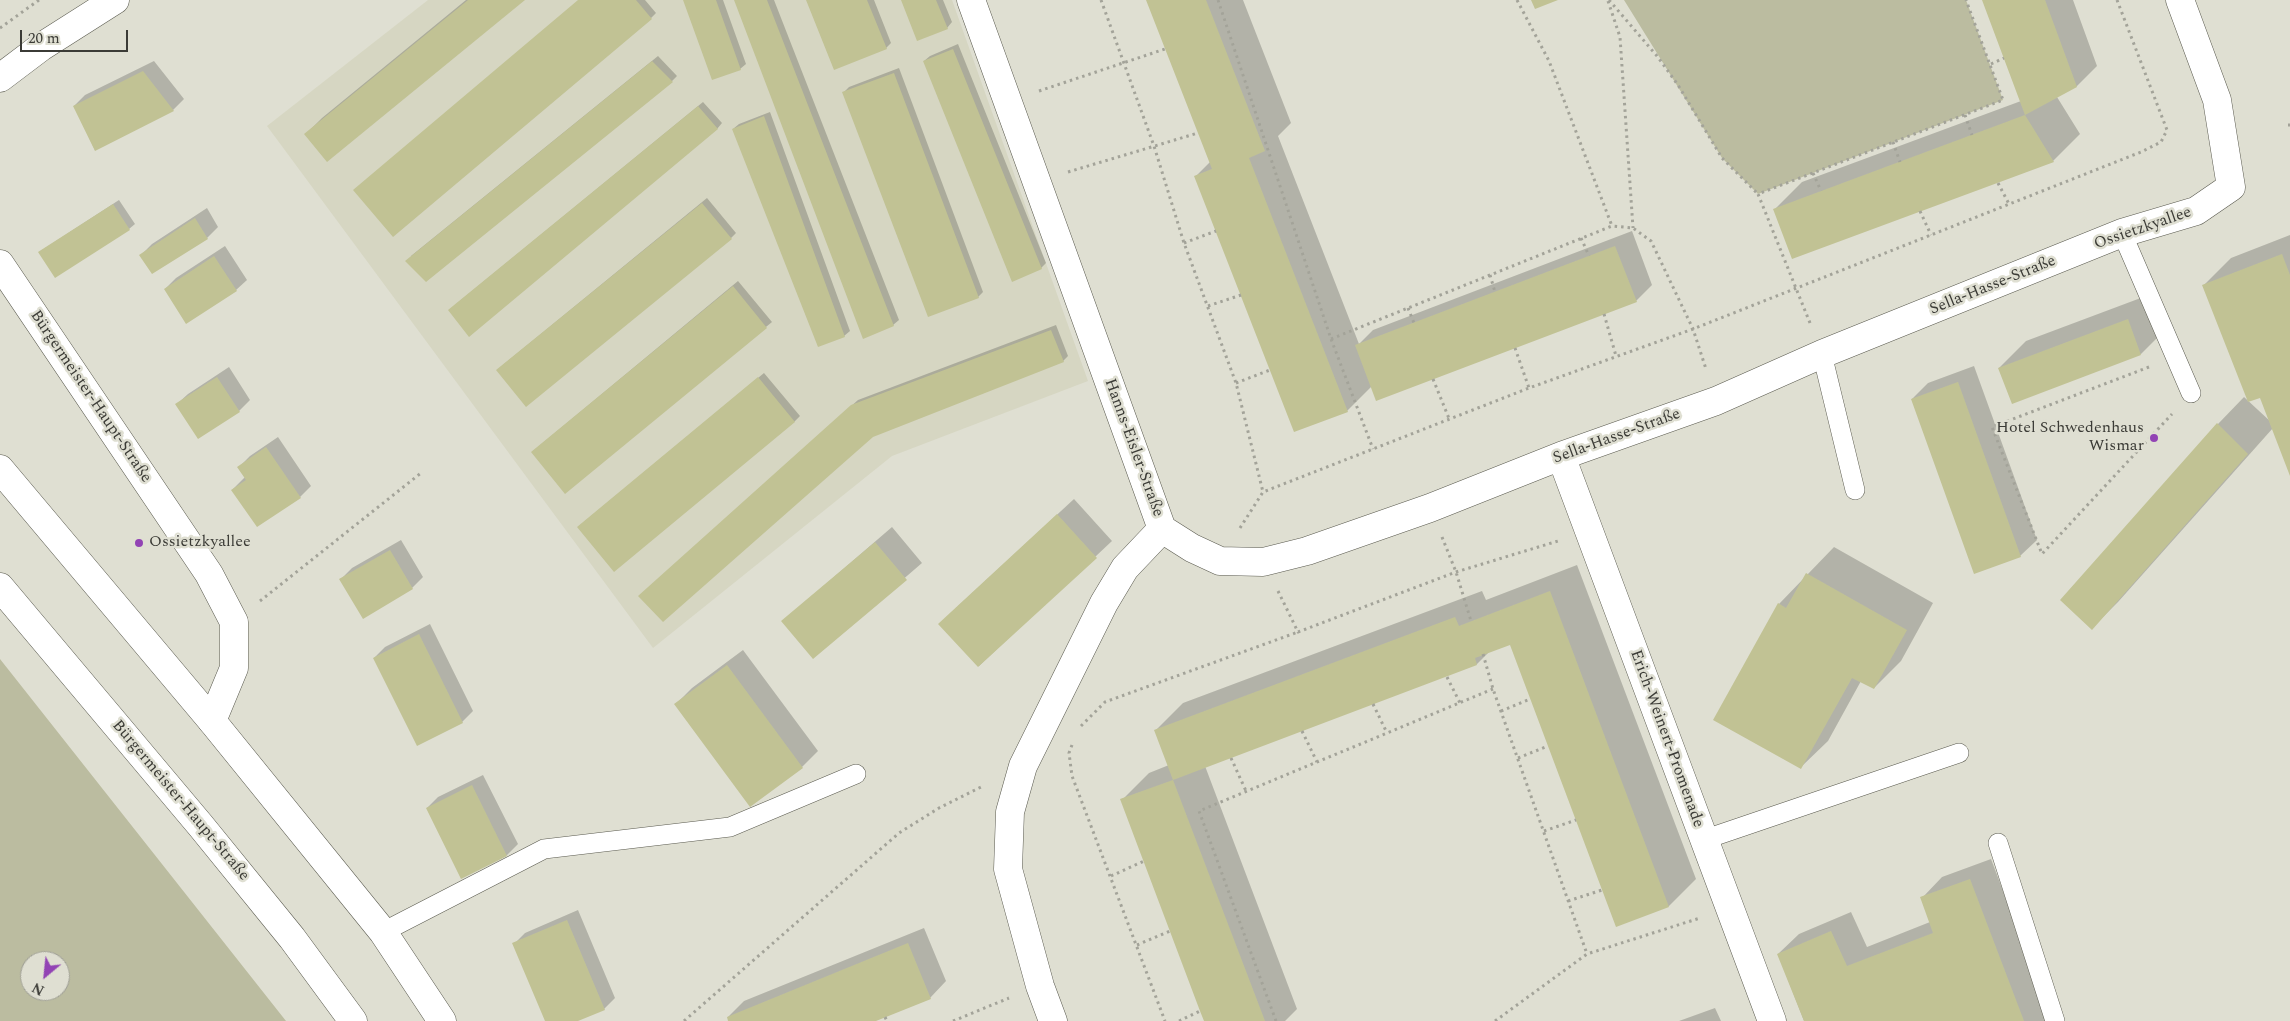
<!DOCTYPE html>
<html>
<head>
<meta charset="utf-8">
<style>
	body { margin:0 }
	#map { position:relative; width:2290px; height:1021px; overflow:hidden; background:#dfdfd2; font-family:Spectral,serif }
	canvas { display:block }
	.north { position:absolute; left:20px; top:951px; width:50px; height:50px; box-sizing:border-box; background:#dfdfd2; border:1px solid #9d9d94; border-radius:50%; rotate:208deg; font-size:14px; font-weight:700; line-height:20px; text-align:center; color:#3b3b36 }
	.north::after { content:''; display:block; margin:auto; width:18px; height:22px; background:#9243b4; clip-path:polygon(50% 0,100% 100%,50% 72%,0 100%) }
	.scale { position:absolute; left:20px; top:30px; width:108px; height:22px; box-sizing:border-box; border:2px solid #3b3b36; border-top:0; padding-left:6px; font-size:15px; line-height:18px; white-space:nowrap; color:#3b3b36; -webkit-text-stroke:4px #dfdfd2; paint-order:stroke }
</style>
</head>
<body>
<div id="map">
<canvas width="2290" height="1021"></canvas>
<div class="north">N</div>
<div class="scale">20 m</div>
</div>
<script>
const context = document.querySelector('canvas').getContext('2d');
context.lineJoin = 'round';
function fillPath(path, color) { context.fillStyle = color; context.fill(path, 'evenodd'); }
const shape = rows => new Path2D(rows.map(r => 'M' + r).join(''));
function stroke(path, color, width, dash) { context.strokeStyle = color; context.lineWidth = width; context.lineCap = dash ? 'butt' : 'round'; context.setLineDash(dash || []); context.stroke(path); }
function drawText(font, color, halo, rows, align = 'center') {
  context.font = font + ' Spectral,serif'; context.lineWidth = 5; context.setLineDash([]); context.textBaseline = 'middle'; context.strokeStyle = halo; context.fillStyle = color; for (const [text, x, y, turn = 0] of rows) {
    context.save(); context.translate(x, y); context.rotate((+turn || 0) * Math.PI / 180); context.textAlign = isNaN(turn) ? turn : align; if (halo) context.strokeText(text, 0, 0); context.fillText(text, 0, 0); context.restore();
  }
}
fillPath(shape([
	[428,0,952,0,1088,381,892,456,653,648,267,126]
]), '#d6d6c2');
fillPath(shape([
	[1624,0,1966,0,2003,100,1758,194,1722,158],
	[0,659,286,1021,0,1021],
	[30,961,60,961,60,991,30,991]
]), '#bbbca0');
fillPath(shape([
	[466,0,523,0,306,134,322,118],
	[579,0,645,0,656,13,651,18],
	[685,0,723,0,746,64,740,69],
	[736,0,774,0,899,320,893,325],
	[807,0,874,0,891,43,886,48],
	[902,0,943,0,952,22,947,28],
	[1147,0,1243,0,1291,123,1278,136,1359,344,1373,330,1632,231,1652,285,1636,301,1372,386,1347,411,1196,176,1210,162],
	[1983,0,2073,0,2097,66,2077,86,2057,97,2080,134,2053,161,1775,209,1802,182,2021,101],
	[958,44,1046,263,1041,268,924,61,930,56],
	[658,56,677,76,672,81,426,280,411,256],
	[154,61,184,99,173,110,95,150,74,106,85,95],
	[899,68,983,292,978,297,844,92,849,87],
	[703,102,722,123,717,129,455,305],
	[770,112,850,331,844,336,733,129,739,124],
	[707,198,736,233,731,238,503,365],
	[119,200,135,224,129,229,39,252],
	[207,208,218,227,207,238,141,255,152,244],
	[2290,235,2290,473,2273,428,2118,602,2092,628,2218,424,2244,397,2271,422,2260,396,2204,285,2231,258],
	[225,246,247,280,236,290,165,289,176,278],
	[738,281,772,322,565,492,532,452],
	[2154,293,2168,327,2141,354,2013,402,1999,368,2026,341],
	[1056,325,1068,356,1063,361,872,436,645,591,858,400],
	[1974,366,2037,540,2020,556,1912,399,1928,383],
	[229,367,250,400,239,411,198,438,177,404,188,394],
	[764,373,800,416,794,422,578,527],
	[278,437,311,486,300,497,232,490,245,477,239,467,250,456],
	[1074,499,1112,541,979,666,956,608],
	[892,527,922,563,813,657,783,621],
	[401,540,423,577,412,588,341,579,352,568],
	[1834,547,1933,603,1901,661,1874,688,1861,681,1828,741,1801,767,1715,719,1779,604],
	[1577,565,1696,879,1669,906,1617,925,1511,643,1491,650,1477,664,1205,766,1297,1009,1285,1021,1206,1021,1122,800,1149,773,1169,765,1156,730,1183,703,1482,591,1486,600],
	[430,624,473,711,462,722,374,658,385,647],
	[743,650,818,751,802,767,751,805,676,704,692,688],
	[483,775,518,844,507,855,462,877,427,808,438,797],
	[1991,859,2052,1021,1804,1021,1778,954,1799,934,1851,912,1867,947,1930,922,1922,898,1942,877],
	[578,910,615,998,604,1009,575,1021,547,1021,514,944,525,933],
	[924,928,946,981,930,998,873,1021,730,1021,728,1017,744,1001],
	[1715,1008,1721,1021,1679,1021]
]), '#0003');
fillPath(shape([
	[468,0,525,0,327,162,304,134],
	[578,0,636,0,652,19,393,237,353,190],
	[683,0,716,0,741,70,712,80],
	[734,0,767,0,894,326,863,339],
	[806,0,867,0,887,49,834,70],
	[901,0,936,0,948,29,917,41],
	[1146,0,1206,0,1265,151,1249,158,1348,412,1294,432,1194,176,1212,169],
	[1531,0,1558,0,1535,9],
	[1982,0,2045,0,2077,87,2025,115],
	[953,49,1042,269,1012,282,923,61],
	[652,61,673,82,426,282,405,261],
	[143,71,174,111,95,151,73,106],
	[894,73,979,298,928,317,842,92],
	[698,106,718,129,469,337,448,310],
	[2025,115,2054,162,1792,259,1773,209],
	[764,116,845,337,818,347,732,129],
	[702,203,732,239,526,407,496,370],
	[113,204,130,230,55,278,38,252],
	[195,218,208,239,152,274,139,255],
	[1615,246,1637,302,1376,401,1355,345],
	[2282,254,2290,275,2290,476,2260,398,2248,402,2202,285],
	[214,256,237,291,186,324,164,289],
	[733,286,767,328,565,494,531,452],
	[2128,319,2141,355,2012,404,1998,368],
	[1051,330,1064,362,873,437,663,622,638,596,851,405],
	[217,377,240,412,198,439,175,404],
	[758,377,795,422,614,572,577,527],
	[1958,382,2021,557,1974,574,1911,399],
	[2217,423,2248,454,2092,630,2060,600],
	[266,447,301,498,257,527,231,490,246,480,237,467],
	[1057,514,1097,558,978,667,938,624],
	[875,542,907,580,813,659,781,621],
	[390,550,413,589,363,619,339,579],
	[1806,573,1907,630,1874,689,1852,678,1801,769,1713,720,1778,603,1786,608],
	[1550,591,1669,907,1616,927,1510,645,1475,658,1477,665,1173,780,1154,730,1455,617,1459,626],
	[419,634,463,723,417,746,373,658],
	[727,665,803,768,750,807,674,704],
	[1173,780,1265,1021,1204,1021,1200,1011,1120,799],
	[472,785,507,856,461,879,426,808],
	[1970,879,2024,1021,1804,1021,1777,954,1831,931,1847,966,1933,933,1920,897],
	[567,920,605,1010,578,1021,545,1021,512,943],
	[908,943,931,999,876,1021,728,1021,727,1017]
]), '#c1c294');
const service = shape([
	[2122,233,2191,393],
	[1822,354,1855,490],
	[1703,840,1959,753],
	[1998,843,2055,1021],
	[383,932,544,849,730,827,856,774]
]);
const minor = shape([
	[971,0,1162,529,1125,568,1104,603,1023,766,1010,812,1008,869,1040,986,1053,1021],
	[0,264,209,574,234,622,234,668,212,721],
	[1561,456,1772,1021],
	[1162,529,1192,548,1220,561,1263,562,1307,551,1430,508,1561,456,1716,401,1822,354,2122,233,2196,211,2231,187,2217,100,2180,0]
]);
const tertiary = shape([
	[0,78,41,47,115,0],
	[0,469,212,721,383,932,442,1021],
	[0,587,201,826,292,938,353,1021]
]);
stroke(service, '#5a5a4f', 20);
stroke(minor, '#5a5a4f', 29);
stroke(tertiary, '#5a5a4f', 29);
stroke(shape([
	[1101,0,1154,146,1184,243,1236,383,1263,492],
	[1218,0,1331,339,1373,449],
	[1517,0,1549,61,1612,226],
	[1609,0,1657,56,1678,85,1722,158,1758,194],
	[1608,1,1620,37,1633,228],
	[0,28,39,0],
	[1991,64,2004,58],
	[1039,91,1165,49],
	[1965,115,1972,135],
	[2288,125,2290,125],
	[1893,142,1900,162],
	[1068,172,1198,133],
	[1813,173,1821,191],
	[1998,183,2009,204],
	[1920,211,1931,235],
	[1581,238,1589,256],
	[1184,243,1216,231],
	[1490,275,1495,292],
	[1208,306,1241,295],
	[1408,308,1414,323],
	[1604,314,1616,356],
	[1810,323,1758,194,2003,100,1966,0],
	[1331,339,1612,226,1633,228,1651,241,1693,329,1706,369],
	[1515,348,1529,388],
	[2149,367,1992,427,2042,554,2172,414],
	[1433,379,1450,421],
	[1236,383,1270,370],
	[1240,528,1263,492,1529,388,1693,329,2141,152,2161,142,2167,130,2117,0],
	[1442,537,1456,572,1471,621],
	[1278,591,1298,632,1456,572,1558,541],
	[260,601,421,473],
	[1483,654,1493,689,1587,954],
	[1447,677,1460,703],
	[1373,704,1387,733],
	[1501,711,1530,699],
	[1081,726,1105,702,1298,632],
	[1302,731,1317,762],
	[1072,745,1069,753,1072,776,1165,1021],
	[1231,758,1246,791],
	[1518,758,1548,746],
	[1544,831,1576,820],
	[1111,876,1144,861],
	[1568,901,1602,890],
	[1137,945,1170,931],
	[885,1017,887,1021],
	[684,1021,899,833,939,808,983,786],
	[953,1021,1009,998],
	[1179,1021,1200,1011],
	[1276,1021,1199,811,1493,689],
	[1495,1021,1587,954,1700,918]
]), '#a3a399', 3, [2.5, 4]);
stroke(service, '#fff', 19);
stroke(minor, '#fff', 28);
stroke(tertiary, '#fff', 28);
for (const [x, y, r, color] of [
	[2154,438,5,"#9243b4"],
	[139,543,5,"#9243b4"]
]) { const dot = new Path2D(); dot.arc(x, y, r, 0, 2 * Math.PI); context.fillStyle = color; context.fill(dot); stroke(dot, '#dfdfd2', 2); }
drawText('16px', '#3b3b36', '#dfdfd2', [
	["Ossietzkyallee",2143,229,-19],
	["Sella-Hasse-Straße",1993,286,-22],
	["Bürgermeister-Haupt-Straße",90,397,56],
	["Sella-Hasse-Straße",1617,437,-20],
	["Hanns-Eisler-Straße",1133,448,70],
	["Erich-Weinert-Promenade",1666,739,70],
	["Bürgermeister-Haupt-Straße",180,801,50]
]);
drawText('16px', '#3b3b36', '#dfdfd2', [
	["Hotel Schwedenhaus",2144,429],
	["Wismar",2144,447],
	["Ossietzkyallee",149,543,"left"]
], 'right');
</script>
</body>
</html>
